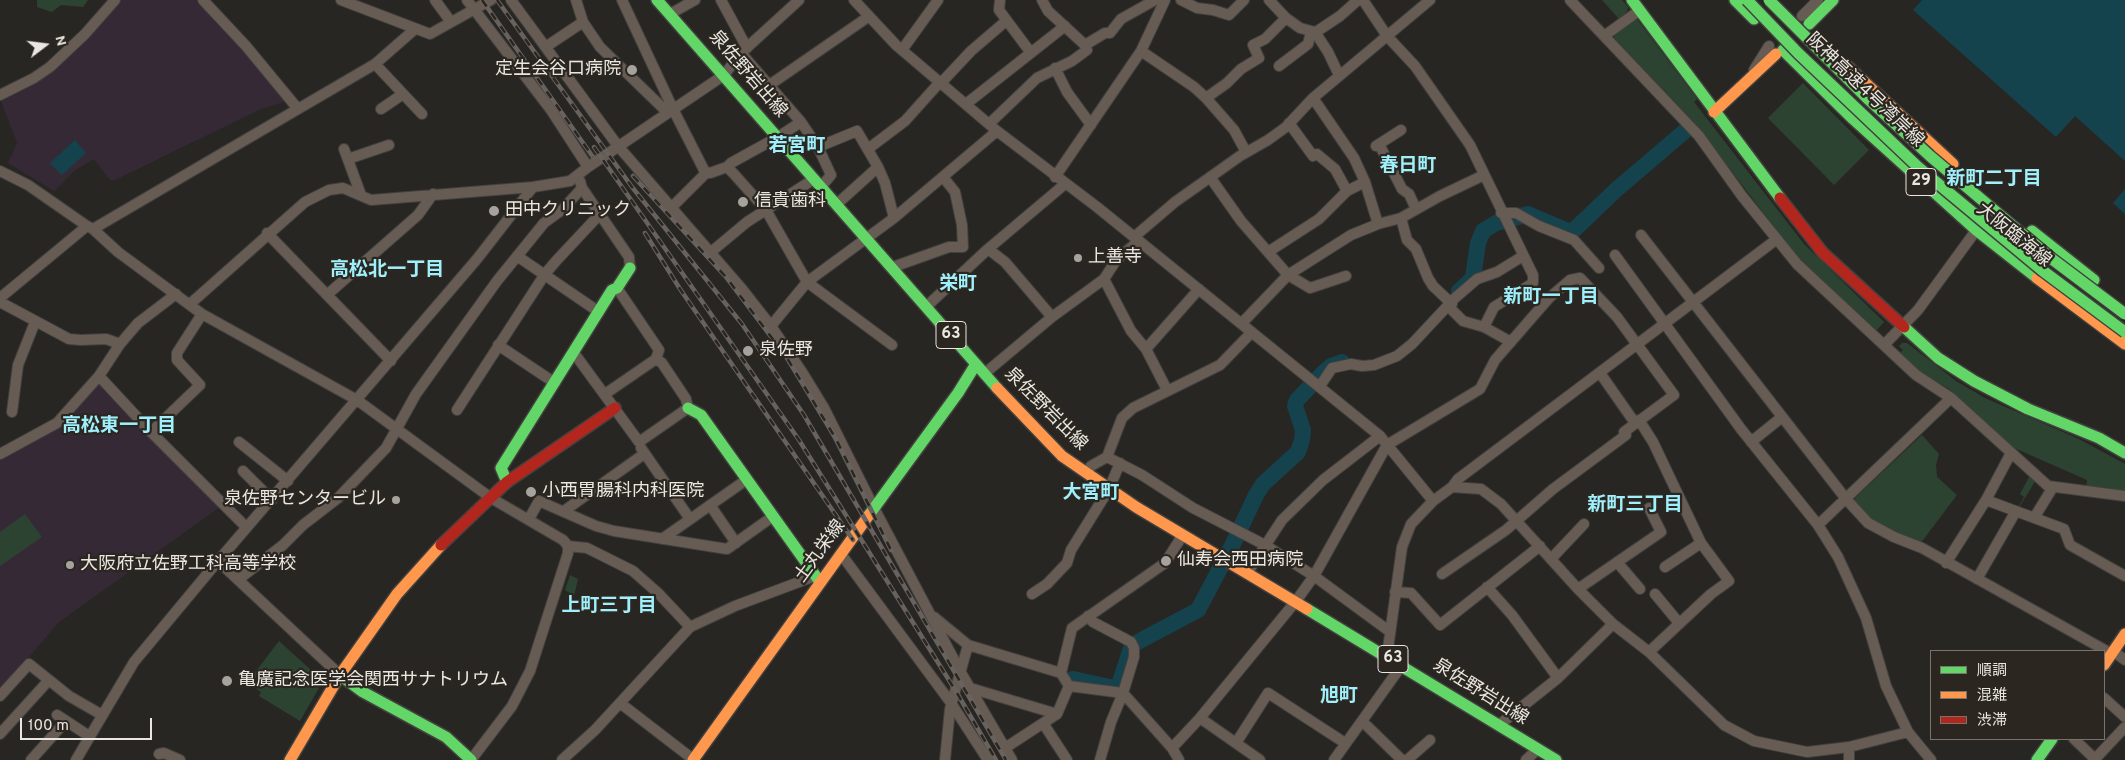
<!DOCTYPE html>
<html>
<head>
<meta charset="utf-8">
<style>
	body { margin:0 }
	#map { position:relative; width:2125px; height:760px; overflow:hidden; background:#282623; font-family:Overpass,"Noto Sans JP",sans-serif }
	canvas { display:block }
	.legend { position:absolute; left:1930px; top:650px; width:175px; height:90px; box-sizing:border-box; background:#2b2720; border:1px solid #77746e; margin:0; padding:6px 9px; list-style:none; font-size:15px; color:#eae7e2 }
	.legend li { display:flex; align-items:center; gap:10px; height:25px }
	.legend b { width:25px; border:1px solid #77746e }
	.north { position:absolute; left:20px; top:20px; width:50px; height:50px; -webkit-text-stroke:4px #2b2720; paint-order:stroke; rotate:75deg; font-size:14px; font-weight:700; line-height:20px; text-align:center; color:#eae7e2 }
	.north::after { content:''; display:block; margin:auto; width:18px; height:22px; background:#eae7e2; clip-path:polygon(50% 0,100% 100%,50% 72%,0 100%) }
	.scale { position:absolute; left:20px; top:718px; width:132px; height:22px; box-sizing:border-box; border:2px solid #eae7e2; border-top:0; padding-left:6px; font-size:15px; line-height:18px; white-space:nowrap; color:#eae7e2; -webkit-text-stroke:4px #2b2720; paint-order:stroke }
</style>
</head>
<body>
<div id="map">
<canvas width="2125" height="760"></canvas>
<ul class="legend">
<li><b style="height:6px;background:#63d668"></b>順調</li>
<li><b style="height:6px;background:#ff974d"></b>混雑</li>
<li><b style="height:6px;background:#b3261e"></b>渋滞</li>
</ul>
<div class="north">N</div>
<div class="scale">100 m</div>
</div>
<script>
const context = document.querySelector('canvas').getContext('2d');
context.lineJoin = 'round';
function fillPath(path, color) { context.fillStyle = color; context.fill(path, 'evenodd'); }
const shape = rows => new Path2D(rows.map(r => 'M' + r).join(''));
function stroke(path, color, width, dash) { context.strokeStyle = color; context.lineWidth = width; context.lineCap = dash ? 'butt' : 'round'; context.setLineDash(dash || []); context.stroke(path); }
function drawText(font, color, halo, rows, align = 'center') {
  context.font = font + ' Overpass,"Noto Sans JP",sans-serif'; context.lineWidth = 4.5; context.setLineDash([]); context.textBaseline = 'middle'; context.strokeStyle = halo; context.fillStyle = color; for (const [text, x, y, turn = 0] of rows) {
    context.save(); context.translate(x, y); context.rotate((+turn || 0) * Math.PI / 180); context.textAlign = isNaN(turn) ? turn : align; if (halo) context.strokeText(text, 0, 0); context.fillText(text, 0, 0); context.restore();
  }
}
fillPath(shape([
	[120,0,197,0,243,47,287,101,261,109,115,180,110,180,94,159,74,171,54,191,8,163,17,143,0,99,36,81],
	[98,383,102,383,220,507,59,622,0,691,0,458,50,430]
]), '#342935');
fillPath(shape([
	[37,0,88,0,83,7,61,5,52,12,37,7],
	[1602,0,1622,0,1628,7,1627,12,1619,19],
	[1636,18,1697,99,1694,102,1804,244,1884,322,1876,331,1794,253,1694,122,1614,38,1615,34],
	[1803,83,1869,150,1834,185,1768,118],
	[1902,343,1907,343,1956,381,1985,398,2079,439,2125,464,2125,494,2086,487,2087,480,2012,447,1949,389,1922,373,1899,354,1903,350,1899,346],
	[1922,435,1939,454,1936,465,1937,477,1957,495,1920,544,1874,522,1855,502,1855,498],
	[2030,475,2036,480,2018,509,2017,509,2024,497,2020,494],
	[25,514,42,537,0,566,0,532],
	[570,575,578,579,574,596,565,590],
	[279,641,323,681,300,721,259,696,261,692,247,683]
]), '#2d4332');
fillPath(shape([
	[1922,0,2125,0,2125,161,2075,116,2056,137,1913,10],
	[75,140,86,153,62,175,50,163],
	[2125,189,2125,214,2113,203]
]), '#14434e');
stroke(shape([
	[1459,291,1473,278,1478,243,1483,231,1496,223,1528,214,1568,231,1574,230,1617,189,1685,131],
	[1073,679,1114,688,1119,685,1132,645,1198,610,1233,544,1256,495,1263,484,1298,452,1302,440,1303,430,1295,406,1297,400,1323,373,1331,366,1342,362]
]), '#14434e', 16);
const street = shape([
	[203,0,246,46,298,109,375,64,415,29],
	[341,0,430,34,491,0],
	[435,0,451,22],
	[467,0,551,110,588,167],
	[511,0,618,146,742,289,771,326,802,372,824,408,874,508,960,671,1012,760],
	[576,0,583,22,600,47,668,113],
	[622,0,673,109,705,172,710,173,727,167,734,174,766,210,807,282,892,345],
	[721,0,747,48],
	[854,0,896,45,997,131,1097,207,1380,436,1433,501],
	[1000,0,999,10,1031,53],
	[1042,0,1048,11,1085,45,1105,33,1110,33,1121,19,1155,0],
	[1181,0,1197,8,1213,10,1229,15,1244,0],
	[1269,0,1286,18,1300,28,1315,32,1328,52,1339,75],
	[1363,0,1387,36,1415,66,1470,145,1533,275,1533,283,1494,307,1484,327],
	[1570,0,1699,136,1742,196,1797,264,1916,375,1951,398,2048,486,2125,496],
	[670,14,695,0],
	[1802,16,1818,0],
	[1604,36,1640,10],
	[550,44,583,22],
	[902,50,938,0],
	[1141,51,1194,87,1206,98,1234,130,1246,152],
	[741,53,801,122,818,147,831,175,821,187],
	[375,64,422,114],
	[1279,66,1308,44,1310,36,1340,16,1358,0],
	[1055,68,1067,92,1091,125],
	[1754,70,1769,46],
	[941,83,971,51,1006,21],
	[768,86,868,17],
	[0,95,34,78,50,67,85,34,115,0],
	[1206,98,1227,83,1241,69,1259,58,1253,45,1265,39,1286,18],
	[1313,98,1354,158,1365,182],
	[966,104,1065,26],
	[381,109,403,94],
	[1289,123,1313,156,1317,154,1335,169,1347,191],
	[989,124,1037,78,1072,61,1087,50,1085,45],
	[1379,144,1402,189,1409,194,1416,209],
	[1376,146,1401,130],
	[818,147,857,131,878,167,885,183,894,218],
	[344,149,361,195],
	[868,149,905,121,940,82],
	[348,159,389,145],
	[727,167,731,163,778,137,801,122],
	[0,171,28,185,87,226],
	[1055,177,1141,51,1165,0],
	[1210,177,1241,221,1288,275,1310,288,1346,276],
	[580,181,582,188,629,257,630,268],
	[837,204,878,167],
	[671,208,707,172],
	[1501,213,1516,213,1539,226,1574,240,1599,268],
	[1401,218,1407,240,1416,249,1428,278,1433,286,1452,304],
	[93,229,298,109],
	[267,233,391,361],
	[1641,235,1846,499,1868,523,1894,537,1922,548,2112,654],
	[1134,237,1175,202,1240,156,1268,140,1286,127,1313,98,1430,0],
	[988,249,1005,262,1052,317],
	[711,252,747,222,814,179],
	[1268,252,1319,219,1347,191,1365,182,1378,224],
	[1615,255,1741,429,1818,525,1838,557,1866,618,1886,686,1908,732,1931,760],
	[517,256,599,312],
	[893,267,949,247,963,247,962,225,955,192,943,177],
	[1104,279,1131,331,1146,349,1167,390],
	[176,294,138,323,120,344,99,376,151,432,246,527],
	[328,294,418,215,433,194],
	[0,298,87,226,93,229,118,252,202,314,357,400,491,498,563,540,568,546,568,553,530,671,512,706,471,760],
	[0,302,69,339,81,340,106,339,120,344],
	[190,304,305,202,329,190,343,188,371,200,533,187,570,181,588,167,724,75,741,53,799,0],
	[927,306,988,249,1065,184],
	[1449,307,1463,321,1484,327,1511,342],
	[1242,323,1288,275,1351,235,1378,224,1401,218,1440,196,1484,175],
	[771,326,807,282,894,218,997,131],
	[498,345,555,383],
	[1884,345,1918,310,1980,225],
	[1146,349,1199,289],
	[574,353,639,442,688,408,686,399,662,363,656,359],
	[1600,373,1635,423],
	[984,374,1052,317,1104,279,1117,259,1139,241],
	[1320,386,1332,368,1351,364,1362,366,1374,365,1397,356,1412,344,1455,298,1477,279,1497,272,1523,256],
	[605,394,656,359,659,350,617,288],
	[457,410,545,274,556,261,600,214],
	[12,412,18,365,35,322],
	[1639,420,1653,442,1701,543,1729,581,1711,594,1649,652],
	[151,432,200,385,177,360,177,353,202,314],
	[239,442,288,481],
	[1751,442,1782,417],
	[641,448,690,519],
	[0,454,57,423,99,376],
	[1107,457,1142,475,1193,508,1265,545,1314,576,1389,631],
	[243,471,272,500],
	[1087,473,1091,466,1107,457,1122,418,1133,408,1220,365,1252,332],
	[1452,487,1458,479,1777,239],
	[1986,500,2064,529,2070,545,2125,576],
	[710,505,736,543],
	[564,511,644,454],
	[2034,518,2053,487],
	[529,519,539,501,596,526,614,531,727,549,772,517],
	[1818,525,1951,398],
	[662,539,746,480],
	[568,546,587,548,633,571,659,594,690,627],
	[841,554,951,703,988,760],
	[1551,559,1584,524],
	[218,561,340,675],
	[1617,562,1640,589],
	[1946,563,1986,500,2011,453],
	[1665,567,1701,543],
	[1248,572,1282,520,1323,480,1380,436],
	[239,579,283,545,303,525,338,498,386,448,416,394,497,281,544,223,562,210,582,188],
	[1977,579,2016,511],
	[1487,587,1512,615,1558,678],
	[1578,589,1661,532,1649,508],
	[1395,592,1411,593,1440,625,1540,546],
	[1032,594,1047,584,1067,563,1071,550,1109,489,1120,463],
	[1655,594,1679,623],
	[1088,616,1093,622,1131,642,1134,648,1134,657,1123,693,1111,722,1100,760],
	[934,617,968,645,950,709,945,760],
	[968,645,1061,673,1069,686,1123,693,1172,748,1179,760],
	[2113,651,2125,660],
	[1387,656,1402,547,1411,524,1433,501,1452,487,1481,489,1501,504,1578,589,1613,624,1649,652,1724,725,1754,741,1807,752,1849,747,1908,732],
	[1061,673,1072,628,1165,563,1179,541,1181,533],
	[970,688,1057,714,1069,686],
	[0,696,29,664,69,696,102,715],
	[2104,698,2125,717],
	[620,703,694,760],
	[57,715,89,736],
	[1200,718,1260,760],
	[1362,721,1402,760],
	[1043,723,1067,760],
	[1499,725,1558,678,1613,624],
	[0,734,49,680],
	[2074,739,2095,759,2125,727],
	[1236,743,1268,693,1345,743],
	[1005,748,1057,714],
	[1172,748,1200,718,1296,601,1314,576,1387,445,1480,389,1495,360,1549,298,1570,280,1580,278,1617,317,1674,395,1624,432,1626,435,1553,489,1506,530,1442,574],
	[159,754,164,753,180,760],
	[31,760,66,721],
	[76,760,134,662,218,561,477,259,533,187],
	[562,760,595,730,690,627,735,606,815,576],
	[1334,760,1402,665],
	[1407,760,1430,740],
	[1526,760,1538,749],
	[1849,760,1849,747]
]);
const fast = shape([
	[657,0,997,388],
	[1632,0,1780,198],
	[1735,0,1754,19],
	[1809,24,1833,0],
	[1783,50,1853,119,1976,230,2037,278],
	[2032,231,2094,280],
	[1904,327,1938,358,1974,381,2028,409,2099,438,2125,453],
	[688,408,701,415,820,582],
	[507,482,501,468,612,290,617,288,630,268],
	[869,515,958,393,976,364],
	[1307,609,1556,760],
	[340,675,363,692,446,737,471,760],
	[2037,760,2052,739]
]);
const slow = shape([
	[1845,64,1953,164],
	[1714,112,1776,54],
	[2037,278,2125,344],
	[997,388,1062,456,1136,507,1307,609],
	[2104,665,2125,634],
	[290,760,340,675,397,594,441,545],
	[693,760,869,515]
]);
const jam = shape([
	[1780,198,1823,253,1904,327],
	[441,545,507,482,615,408]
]);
stroke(street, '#42413f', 12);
stroke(fast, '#42413f', 14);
stroke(slow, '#42413f', 14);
stroke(jam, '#42413f', 14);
stroke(street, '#675c54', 10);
stroke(fast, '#63d668', 11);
stroke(slow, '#ff974d', 11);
stroke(jam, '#b3261e', 11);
const rail = shape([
	[482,0,593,157],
	[497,0,632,187,742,324,804,415,1006,760],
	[594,147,799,440,957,693,996,760],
	[633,176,726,277,787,358,836,439,891,550],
	[645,233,680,289,853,540]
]);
stroke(rail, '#68625e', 4.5);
stroke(rail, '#2b2720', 2.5, [8]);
const fastBridge = shape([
	[1747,0,1798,53,1918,167,2043,271,2125,332],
	[1769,0,1869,100,1930,156,2052,259,2125,314]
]);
stroke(fastBridge, '#42413f', 14, []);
stroke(fastBridge, '#63d668', 11);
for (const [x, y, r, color] of [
	[632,70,6,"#a6a39f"],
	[743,202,6,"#a6a39f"],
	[494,211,6,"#a6a39f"],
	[1078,258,5,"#a6a39f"],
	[748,351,6,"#a6a39f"],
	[531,492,6,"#a6a39f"],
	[396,500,5,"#a6a39f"],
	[1166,561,6,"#a6a39f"],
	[70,565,5,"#a6a39f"],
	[227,681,6,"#a6a39f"]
]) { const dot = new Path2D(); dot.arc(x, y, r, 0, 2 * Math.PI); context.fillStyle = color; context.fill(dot); stroke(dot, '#2b2720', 2); }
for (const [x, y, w] of [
	[1921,182,30],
	[951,335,30],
	[1393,659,30]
]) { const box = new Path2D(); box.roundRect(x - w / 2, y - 13.5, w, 27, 4); context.fillStyle = '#2b2720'; context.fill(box); stroke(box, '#eae7e2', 1); }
drawText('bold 16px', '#eae7e2', null, [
	["29",1921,182],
	["63",951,335],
	["63",1393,659]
]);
drawText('18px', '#eae7e2', '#2b2720', [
	["定生会谷口病院",621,70,"right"],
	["信貴歯科",754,202],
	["田中クリニック",505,211],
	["上善寺",1088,258],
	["泉佐野",759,351],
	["小西胃腸科内科医院",542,492],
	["泉佐野センタービル",386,500,"right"],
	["仙寿会西田病院",1177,561],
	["大阪府立佐野工科高等学校",80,565],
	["亀廣記念医学会関西サナトリウム",238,681]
], 'left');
drawText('18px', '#eae7e2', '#2b2720', [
	["泉佐野岩出線",747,75,49],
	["阪神高速4号湾岸線",1864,91,44],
	["大阪臨海線",2013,236,39],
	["泉佐野岩出線",1045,410,45],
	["土丸栄線",821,552,-54],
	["泉佐野岩出線",1480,693,32]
]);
drawText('bold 19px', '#9ff0fc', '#2b2720', [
	["若宮町",797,147],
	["春日町",1408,167],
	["新町二丁目",1994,180],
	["高松北一丁目",387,271],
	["栄町",958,285],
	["新町一丁目",1551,298],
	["高松東一丁目",119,427],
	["大宮町",1091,494],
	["新町三丁目",1635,506],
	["上町三丁目",609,607],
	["旭町",1339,697]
]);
</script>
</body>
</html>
